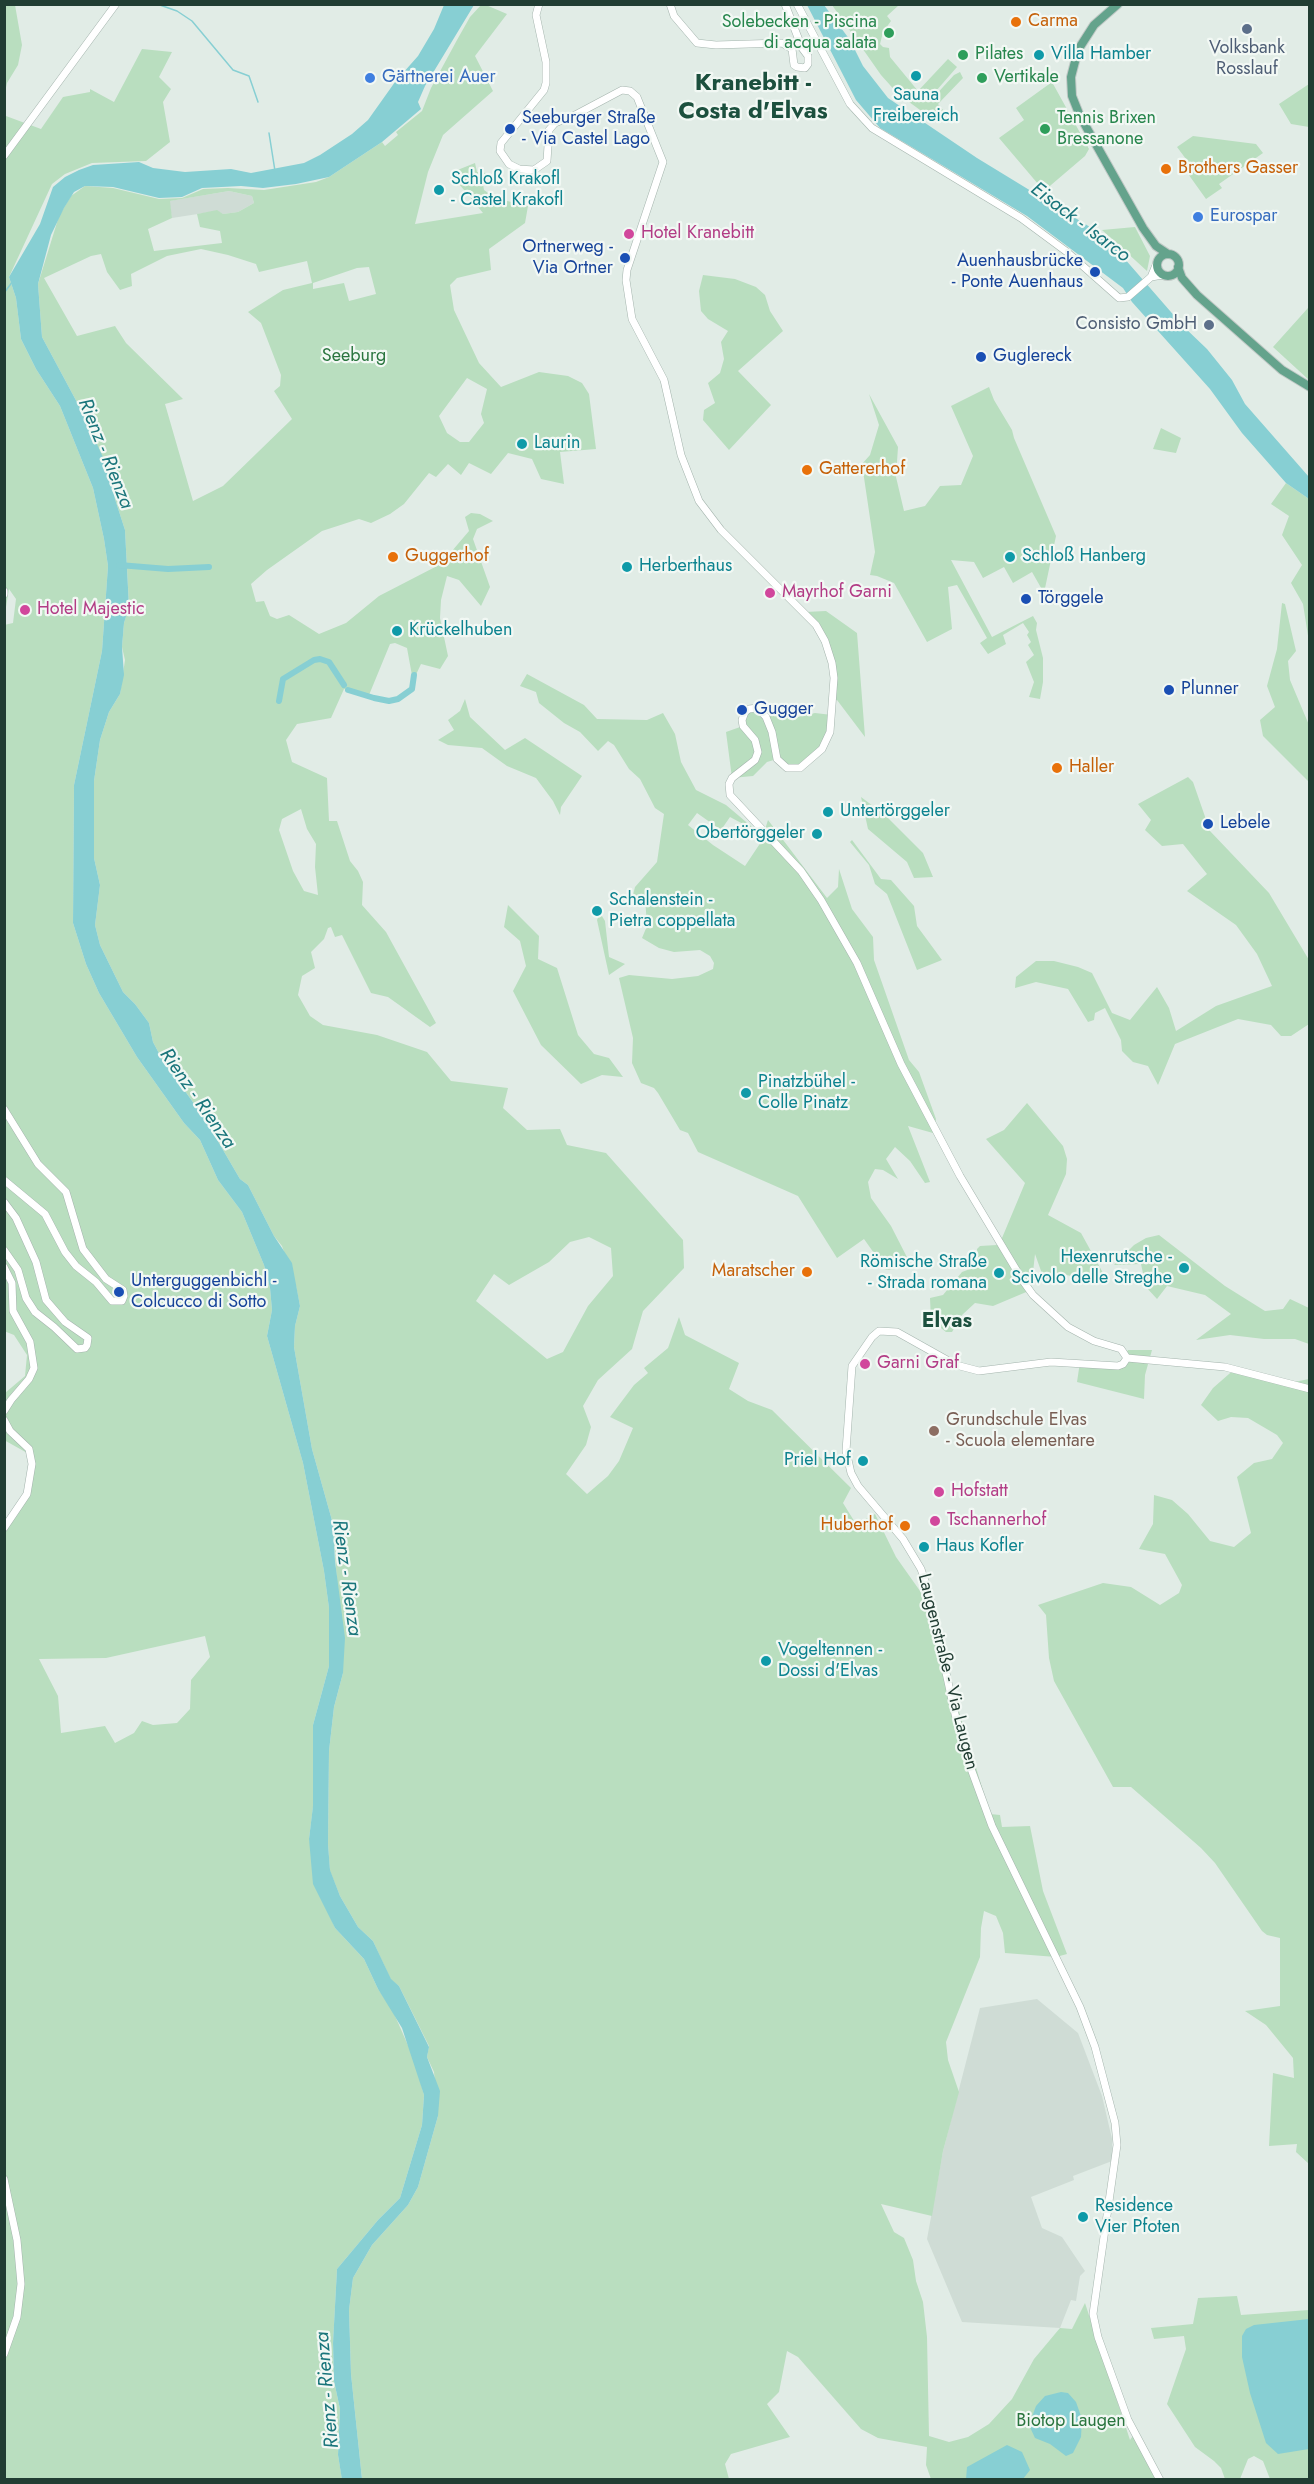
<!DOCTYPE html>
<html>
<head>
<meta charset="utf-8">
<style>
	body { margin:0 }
	#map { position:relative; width:1314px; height:2484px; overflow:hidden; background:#e1ece6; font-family:Jost,sans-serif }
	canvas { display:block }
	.frame { position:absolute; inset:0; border:6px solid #213d33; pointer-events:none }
</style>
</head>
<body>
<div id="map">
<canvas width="1314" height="2484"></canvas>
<div class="frame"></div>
</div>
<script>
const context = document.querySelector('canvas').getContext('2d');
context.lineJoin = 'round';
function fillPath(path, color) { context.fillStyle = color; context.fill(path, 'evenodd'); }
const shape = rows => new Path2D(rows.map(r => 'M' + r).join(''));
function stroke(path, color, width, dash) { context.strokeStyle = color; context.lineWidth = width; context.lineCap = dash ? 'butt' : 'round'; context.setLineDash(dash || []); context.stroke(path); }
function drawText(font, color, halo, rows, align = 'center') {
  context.font = font + ' Jost,sans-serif'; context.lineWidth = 4.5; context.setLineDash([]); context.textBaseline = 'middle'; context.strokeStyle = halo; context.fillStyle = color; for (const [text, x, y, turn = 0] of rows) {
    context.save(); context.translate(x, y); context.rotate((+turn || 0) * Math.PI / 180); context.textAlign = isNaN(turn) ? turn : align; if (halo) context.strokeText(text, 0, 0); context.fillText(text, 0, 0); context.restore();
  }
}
fillPath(shape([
	[229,191,252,196,254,203,238,212,223,214,217,211,172,218,169,201],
	[1037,1999,1078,2033,1102,2096,1112,2139,1112,2161,1073,2176,1074,2180,1031,2197,1042,2228,1062,2237,1085,2271,1080,2276,1076,2301,1071,2300,1060,2328,962,2322,927,2239,943,2151,980,2008]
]), '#cfdcd5');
fillPath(shape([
	[5,4,15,5,22,45,18,65,7,83,5,92],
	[481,5,486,5,507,14,475,56,493,91,443,135,428,172,415,224,483,213,450,173,475,163,477,172,486,173,488,183,483,184,484,190,495,198,528,206,525,223,489,249,491,270,457,278,450,285,454,310,479,363,501,387,539,372,568,376,582,383,589,394,596,449,560,452,564,484,541,479,532,459,508,453,491,474,469,463,461,475,448,464,436,477,429,473,404,504,390,514,371,523,359,519,322,531,267,570,251,584,256,602,264,601,270,616,277,619,289,615,319,634,346,623,379,596,439,565,435,556,446,558,469,531,465,517,471,513,480,514,493,521,477,529,473,539,490,587,481,606,459,580,447,576,441,600,440,618,448,656,440,669,421,664,413,681,407,648,395,643,390,644,369,695,344,689,331,718,297,724,286,740,292,762,327,778,329,821,337,821,350,861,358,871,363,882,362,905,386,932,436,1023,430,1027,388,997,371,993,342,935,335,937,331,927,328,928,324,939,311,952,315,968,302,976,298,995,310,1016,323,1025,377,1035,427,1052,451,1081,508,1088,503,1108,527,1130,560,1129,567,1145,606,1153,683,1240,684,1268,643,1311,632,1349,598,1380,583,1406,591,1427,586,1445,566,1474,587,1494,608,1476,619,1461,633,1428,610,1417,634,1385,648,1373,644,1368,668,1348,679,1317,685,1335,739,1363,729,1389,748,1401,772,1410,851,1488,843,1503,856,1524,875,1514,896,1557,925,1598,990,1814,1000,1815,1002,1827,1030,1826,1043,1891,1067,1954,1056,1957,1005,1953,1003,1933,996,1916,984,1911,981,1928,980,1957,946,2042,948,2060,959,2092,943,2151,932,2216,881,2204,894,2232,904,2238,913,2260,916,2281,923,2302,927,2337,929,2436,949,2442,968,2437,989,2424,1012,2399,1034,2359,1060,2328,1072,2329,1085,2303,1130,2440,1135,2433,1160,2479,931,2479,926,2465,927,2447,878,2438,861,2429,798,2357,787,2351,779,2392,767,2404,790,2437,731,2454,725,2464,729,2479,362,2479,351,2374,349,2310,353,2278,372,2245,408,2205,418,2187,438,2116,434,2072,427,2057,429,2046,399,1986,391,1980,373,1941,358,1927,340,1896,330,1871,328,1844,329,1751,334,1707,343,1673,333,1524,312,1449,294,1347,295,1326,300,1306,296,1286,282,1246,274,1236,248,1185,240,1179,205,1119,162,1059,153,1042,149,1023,135,1004,123,992,100,945,95,925,100,885,94,858,94,781,100,740,109,712,120,694,125,660,122,647,124,623,129,606,125,530,115,499,109,472,79,406,42,337,38,284,59,216,71,196,85,186,113,188,159,199,182,198,203,189,228,188,264,190,316,182,329,177,382,142,385,146,398,135,396,132,422,111,431,88,457,40,470,17],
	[229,191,252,196,254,203,238,212,223,214,217,210,197,214,200,227,220,231,222,243,154,251,148,229,172,218,170,201],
	[201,249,228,255,256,264,259,272,307,261,312,283,283,290,248,312,261,323,281,375,280,386,274,391,292,419,223,486,193,501,165,404,183,399,126,343,115,326,77,336,44,278,91,256,101,254,107,272,120,290,132,286,131,274,167,256],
	[369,267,376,294,349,301,344,283,313,289,313,283,357,268],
	[467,378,487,389,481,414,484,423,469,442,460,442,447,433,439,416],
	[301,809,307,829,316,844,315,867,318,895,304,891,293,871,279,830,282,819],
	[589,1237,611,1248,613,1276,588,1306,563,1352,547,1359,476,1301,494,1274,509,1285,549,1262,570,1242],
	[832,5,899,5,887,16,891,21,883,32,880,44,883,47,889,48,890,57,918,91,948,59,957,67,929,99,932,99,954,75,960,72,963,78,938,104,943,110,938,114,933,109,927,115,898,94,881,75],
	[142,49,172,52,159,77,171,89,163,102,170,142,146,161,92,163,65,174,52,184,9,277,16,298,21,339,36,369,60,406,93,488,104,539,108,566,102,651,74,785,73,923,86,964,99,993,137,1057,184,1123,200,1140,218,1180,242,1212,264,1265,270,1288,272,1310,267,1336,303,1463,324,1571,329,1608,329,1666,313,1725,313,1807,309,1839,326,1907,335,1928,364,1959,378,1989,392,2009,414,2059,424,2095,422,2125,400,2198,378,2220,337,2269,333,2344,334,2381,340,2409,338,2455,342,2479,5,2479,4,1529,26,1496,29,1454,4,1440,5,1393,25,1376,27,1355,14,1335,4,1331,4,625,13,623,16,599,9,589,5,613,4,98,6,116,41,129,63,97,90,92,90,89,114,102],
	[205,1636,210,1657,191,1680,190,1709,177,1723,153,1725,142,1721,134,1733,115,1743,105,1726,61,1733,58,1696,39,1659,106,1658],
	[1052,82,1089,149,1085,156,1044,191,999,138,1024,120,1016,108],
	[1309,84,1309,127,1291,124,1279,104],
	[1193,136,1256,144,1263,153,1219,184,1222,188,1206,199,1181,164,1186,159,1177,147],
	[1135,227,1150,256,1147,271,1102,230],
	[703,275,735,279,756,287,765,295,770,311,783,331,738,371,771,405,729,450,703,420,704,410,715,403,708,383,720,373,724,359,721,342,728,331,708,319,701,311,699,291],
	[1308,308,1310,310,1309,380,1273,347],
	[989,387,994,400,1012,430,1014,438,1056,536,1044,593,1032,572,1013,583,1004,567,983,578,974,562,951,560,992,637,1033,616,1037,623,1036,630,1043,658,1043,682,1040,699,1029,697,1034,682,1026,662,1034,655,1028,645,1031,642,1027,635,1029,632,1023,623,1003,635,1006,644,988,654,980,643,987,638,957,585,948,587,952,629,927,642,894,583,877,576,870,575,875,552,862,464,870,455,879,425,869,394,898,447,896,477,904,511,925,506,940,486,961,485,973,456,951,406],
	[1161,428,1181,438,1176,453,1153,449],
	[1286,483,1309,499,1309,642,1303,604,1291,583,1302,565,1282,535,1289,516,1271,504],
	[1282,603,1285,604,1296,651,1288,661,1290,680,1309,725,1309,782,1263,736,1260,720,1275,707,1267,686,1277,649],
	[826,611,857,633,865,737,837,700,833,701,828,651,805,612],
	[527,674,584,705,597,719,647,720,663,713,675,734,681,762,696,790,726,805,758,832,730,817,721,830,697,813,688,825,713,845,745,866,761,842,768,820,827,898,838,887,839,869,852,909,873,937,874,960,909,1060,919,1072,936,1119,933,1133,908,1126,930,1182,925,1183,910,1161,895,1147,886,1159,898,1179,883,1170,875,1169,868,1182,871,1198,891,1226,912,1267,886,1270,864,1239,837,1258,798,1196,698,1152,688,1133,680,1130,658,1093,654,1088,641,1083,632,1063,633,1038,619,978,629,975,672,979,698,976,713,969,714,963,710,956,700,950,674,952,659,948,642,938,647,926,645,897,636,903,633,895,635,887,657,862,664,814,655,808,640,779,629,769,614,745,608,741,598,751,580,732,564,723,539,703,536,692,520,686],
	[465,699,470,717,505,750,525,738,582,776,561,807,560,815,553,801,536,778,507,766,482,748,448,745,438,740,454,730,448,720,460,711],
	[753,707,767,717,780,713,788,708,798,717,815,713,832,715,822,749,792,769,777,759,767,762,753,776,732,778,726,732,743,726,742,720],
	[1188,777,1193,782,1210,831,1269,893,1309,960,1309,1024,1291,1036,1281,1036,1271,1025,1238,1019,1175,1044,1158,1085,1148,1066,1133,1062,1122,1051,1121,1040,1105,1008,1095,1013,1094,1020,1088,1022,1068,989,1036,982,1015,988,1016,977,1036,961,1054,961,1078,967,1092,973,1112,1013,1130,1020,1157,987,1169,1008,1176,1031,1216,1006,1272,986,1257,954,1236,925,1187,891,1207,874,1183,844,1162,846,1145,830,1151,820,1138,804],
	[861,797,885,815,923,853,933,877,914,878,907,862,868,829],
	[852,840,881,879,891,880,914,906,917,926,942,960,917,970,887,894,875,884,869,865,850,842],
	[508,905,539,936,538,959,557,968,578,1035,594,1054,609,1058,623,1077,602,1075,581,1084,541,1045,513,991,526,966,520,941,504,927],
	[600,913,605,921,609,957,625,964,609,975,597,920],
	[1027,1103,1063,1146,1067,1159,1066,1174,1048,1215,1081,1233,1103,1273,1071,1276,1053,1272,1045,1282,1035,1254,1031,1290,993,1306,975,1303,962,1315,952,1332,946,1332,931,1320,930,1298,943,1295,962,1272,978,1266,977,1249,980,1246,997,1245,1002,1238,1025,1183,986,1139,1004,1130],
	[1159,1235,1225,1286,1265,1311,1283,1309,1290,1299,1309,1308,1309,1344,1295,1339,1264,1339,1230,1335,1196,1340,1231,1314,1205,1295,1167,1286,1157,1299,1146,1287,1141,1264,1114,1265,1134,1245,1146,1238],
	[1128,1350,1152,1350,1145,1375,1144,1399,1077,1382,1080,1362,1118,1364],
	[1237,1367,1294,1382,1309,1379,1309,2164,1296,2152,1297,2144,1269,2146,1273,2073,1294,2078,1293,2058,1266,2025,1245,2011,1280,2006,1280,1938,1267,1935,1262,1931,1215,1863,1201,1848,1131,1787,1113,1787,1054,1681,1049,1658,1046,1615,1038,1605,1103,1583,1131,1587,1160,1605,1179,1593,1182,1585,1165,1554,1139,1549,1153,1524,1154,1495,1172,1500,1188,1514,1210,1541,1234,1547,1251,1533,1237,1477,1254,1463,1272,1459,1283,1443,1277,1435,1248,1418,1231,1417,1218,1421,1201,1405,1213,1388],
	[1237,2296,1241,2315,1309,2310,1309,2479,1270,2479,1263,2461,1254,2456,1248,2459,1240,2479,1225,2479,1221,2468,1214,2461,1195,2447,1167,2404,1186,2349,1184,2336,1154,2339,1151,2328,1193,2324,1198,2298]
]), '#b9debf');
fillPath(shape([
	[444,5,474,5,425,86,418,102,421,109,382,142,329,177,296,184,263,188,241,186,202,188,182,197,159,198,113,187,85,186,74,192,64,208,51,235,38,284,42,337,79,406,110,472,115,499,125,530,129,607,124,623,122,647,124,675,120,694,109,712,100,740,94,781,94,858,100,885,95,925,100,945,123,992,135,1004,149,1023,153,1042,162,1059,205,1119,240,1179,248,1185,274,1236,292,1263,300,1306,295,1326,294,1347,312,1449,333,1524,335,1561,345,1638,343,1673,334,1707,329,1751,328,1844,330,1870,340,1896,358,1927,373,1941,391,1979,399,1986,429,2047,427,2057,440,2091,438,2116,418,2187,408,2205,372,2245,353,2278,349,2310,351,2374,362,2479,342,2480,338,2455,340,2409,334,2381,333,2343,337,2269,378,2220,400,2198,422,2125,424,2095,402,2028,378,1989,364,1959,335,1928,313,1884,309,1839,313,1806,313,1725,329,1666,329,1608,324,1571,303,1463,267,1336,272,1310,270,1288,264,1265,242,1212,218,1180,200,1140,184,1123,137,1057,99,993,86,964,73,923,74,785,102,651,108,566,104,539,93,488,60,406,36,369,21,339,16,298,9,277,40,224,53,187,65,177,79,170,93,165,139,162,153,168,185,172,231,169,251,173,304,163,320,155,352,134,368,120,395,82,418,56,434,29],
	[807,5,824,5,850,40,863,66,888,98,977,158,1090,227,1117,250,1184,327,1207,349,1232,380,1245,404,1309,477,1309,499,1286,483,1242,433,1210,389,1132,302,1123,288,1027,216,880,128,856,100],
	[1309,2319,1309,2449,1278,2454,1266,2443,1250,2393,1242,2357,1242,2336,1246,2329,1254,2325],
	[1061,2392,1068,2393,1076,2402,1082,2419,1081,2437,1073,2453,1066,2456,1050,2444,1035,2438,1029,2425,1036,2406,1045,2396],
	[1007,2445,1022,2452,1030,2470,1023,2479,966,2479,967,2467]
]), '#87cfd3');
stroke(shape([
	[157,4,177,11,192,21,233,70,249,76,258,102],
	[269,133,275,171],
	[4,293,13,281]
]), '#87cfd3', 1.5);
stroke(shape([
	[119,565,168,569,209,567],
	[348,690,374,698,389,701,398,699,412,689,414,675],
	[279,701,283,679,314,660,320,659,329,662,344,685]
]), '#87cfd3', 6);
const minor = shape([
	[539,4,536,15,546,62,546,83,544,90,501,143,500,151,509,164,519,169,534,170,547,161,549,130,555,123,575,115,622,90,630,91,637,97,663,162,627,270,626,280,632,319,664,380,681,455,699,501,721,530,816,625,825,641,832,663,834,678,830,732,822,749,800,768,787,768,777,759,772,732,766,717,758,708,749,709,745,712,742,720,743,726,755,740,758,752,755,760,732,778,729,784,730,795,801,871,821,900,857,963,901,1064,960,1176,1023,1281,1033,1295,1068,1327,1094,1341,1121,1349,1127,1358],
	[670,4,674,16,697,43,716,45,782,43,792,49,794,65,797,67,805,68,808,64,808,56,802,48,785,4],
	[797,4,850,104,872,128,1021,218,1067,252,1119,298,1128,297,1151,277,1163,275],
	[4,156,116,4],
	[1151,277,1156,265],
	[4,591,4,594],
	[4,1109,38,1164,66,1192,83,1249,106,1279,123,1290,124,1296,122,1301,112,1301,96,1282,76,1266,65,1252,45,1214,4,1180],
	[4,1202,16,1218,36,1262,46,1300,65,1322,88,1338,87,1345,85,1348,77,1349,54,1327,35,1312,26,1298,18,1270,4,1250],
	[4,1267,12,1283,13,1311,30,1342,34,1368,29,1379,11,1400,4,1411],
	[1127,1358,1123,1364,1118,1366,1051,1362,979,1371,956,1365,897,1332,879,1331,872,1337,852,1366,846,1451,851,1473,858,1486,903,1539,921,1569,928,1590,955,1714,970,1766,992,1826,1080,2007,1095,2047,1115,2123,1117,2145,1093,2314,1098,2337,1128,2420,1160,2480],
	[1127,1358,1225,1367,1310,1389],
	[4,1420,10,1431,29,1449,32,1464,27,1494,4,1528],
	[4,2179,17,2240,21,2284,17,2317,4,2354]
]);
const major = shape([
	[1118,4,1094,25,1078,50,1071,77,1072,96,1080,116,1143,228,1156,246,1168,254],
	'1157 265a11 11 0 1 1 22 0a11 11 0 1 1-22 0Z',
	[1178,267,1182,278,1197,295,1282,370,1310,387]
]);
stroke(minor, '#a4b4ad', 8);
stroke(major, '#c1c9c6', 10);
stroke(minor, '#fff', 7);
stroke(major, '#64a38c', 8);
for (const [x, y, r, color] of [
	[1016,22,6,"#e8710a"],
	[1247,29,6,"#5c6f8a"],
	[889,33,6,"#2e9e5b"],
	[963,55,6,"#2e9e5b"],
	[1039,55,6,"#0f9aa8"],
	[916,76,6,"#0f9aa8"],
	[370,78,6,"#3f7fe0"],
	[982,78,6,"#2e9e5b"],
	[510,129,6,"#1a4fb4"],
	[1045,129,6,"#2e9e5b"],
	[1166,169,6,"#e8710a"],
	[439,190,6,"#0f9aa8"],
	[1198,217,6,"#3f7fe0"],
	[629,234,6,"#d1479c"],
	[625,258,6,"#1a4fb4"],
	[1095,272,6,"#1a4fb4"],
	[1209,325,6,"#5c6f8a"],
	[981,357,6,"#1a4fb4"],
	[522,444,6,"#0f9aa8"],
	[807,470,6,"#e8710a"],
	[393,557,6,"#e8710a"],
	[1010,557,6,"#0f9aa8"],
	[627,567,6,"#0f9aa8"],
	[770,593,6,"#d1479c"],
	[1026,599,6,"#1a4fb4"],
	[25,610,6,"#d1479c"],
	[397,631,6,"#0f9aa8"],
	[1169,690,6,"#1a4fb4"],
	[742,710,6,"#1a4fb4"],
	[1057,768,6,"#e8710a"],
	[828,812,6,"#0f9aa8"],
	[1208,824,6,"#1a4fb4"],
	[817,834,6,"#0f9aa8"],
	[597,911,6,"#0f9aa8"],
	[746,1093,6,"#0f9aa8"],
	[1184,1268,6,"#0f9aa8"],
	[807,1272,6,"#e8710a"],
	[999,1273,6,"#0f9aa8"],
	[119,1292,6,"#1a4fb4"],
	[865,1364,6,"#d1479c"],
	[934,1431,6,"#8d6e63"],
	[863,1461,6,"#0f9aa8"],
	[939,1492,6,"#d1479c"],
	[935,1521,6,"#d1479c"],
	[905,1526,6,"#e8710a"],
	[924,1547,6,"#0f9aa8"],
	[766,1661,6,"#0f9aa8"],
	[1083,2217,6,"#0f9aa8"]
]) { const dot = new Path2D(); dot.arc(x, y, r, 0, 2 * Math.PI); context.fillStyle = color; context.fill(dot); stroke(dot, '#f2f8f4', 2); }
drawText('18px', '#c56008', '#f2f8f4', [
	["Carma",1028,22],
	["Brothers Gasser",1178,169],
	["Gattererhof",819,470],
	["Guggerhof",405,557],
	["Haller",1069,768],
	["Maratscher",795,1272,"right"],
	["Huberhof",893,1526,"right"]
], 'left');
drawText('18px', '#27864d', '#f2f8f4', [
	["Solebecken - Piscina",877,23,"right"],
	["di acqua salata",877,44,"right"],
	["Pilates",975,55],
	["Vertikale",994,78],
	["Tennis Brixen",1057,119],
	["Bressanone",1057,140]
], 'left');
drawText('18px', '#4e5e75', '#f2f8f4', [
	["Volksbank",1247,49],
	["Rosslauf",1247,70],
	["Consisto GmbH",1197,325,"right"]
]);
drawText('18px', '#0d838f', '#f2f8f4', [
	["Villa Hamber",1051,55],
	["Sauna",916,96,"center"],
	["Freibereich",916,117,"center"],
	["Schloß Krakofl",451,180],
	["- Castel Krakofl",451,201],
	["Laurin",534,444],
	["Schloß Hanberg",1022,557],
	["Herberthaus",639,567],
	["Krückelhuben",409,631],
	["Untertörggeler",840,812],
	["Obertörggeler",805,834,"right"],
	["Schalenstein -",609,901],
	["Pietra coppellata",609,922],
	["Pinatzbühel -",758,1083],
	["Colle Pinatz",758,1104],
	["Hexenrutsche -",1172,1258,"right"],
	["Scivolo delle Streghe",1172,1279,"right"],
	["Römische Straße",987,1263,"right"],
	["- Strada romana",987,1284,"right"],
	["Priel Hof",851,1461,"right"],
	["Haus Kofler",936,1547],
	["Vogeltennen -",778,1651],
	["Dossi d'Elvas",778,1672],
	["Residence",1095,2207],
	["Vier Pfoten",1095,2228]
], 'left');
drawText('18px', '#366cbe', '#f2f8f4', [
	["Gärtnerei Auer",382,78],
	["Eurospar",1210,217]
], 'left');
drawText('18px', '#164399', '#f2f8f4', [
	["Seeburger Straße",522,119],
	["- Via Castel Lago",522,140],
	["Ortnerweg -",613,248,"right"],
	["Via Ortner",613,269,"right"],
	["Auenhausbrücke",1083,262,"right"],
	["- Ponte Auenhaus",1083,283,"right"],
	["Guglereck",993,357],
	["Törggele",1038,599],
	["Plunner",1181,690],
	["Gugger",754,710],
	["Lebele",1220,824],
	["Unterguggenbichl -",131,1282],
	["Colcucco di Sotto",131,1303]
], 'left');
drawText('18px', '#b23c85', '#f2f8f4', [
	["Hotel Kranebitt",641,234],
	["Mayrhof Garni",782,593],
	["Hotel Majestic",37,610],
	["Garni Graf",877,1364],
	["Hofstatt",951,1492],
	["Tschannerhof",947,1521]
], 'left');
drawText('18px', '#2a753f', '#f2f8f4', [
	["Seeburg",354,357],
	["Biotop Laugen",1071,2422]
]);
drawText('18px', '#785e54', '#f2f8f4', [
	["Grundschule Elvas",946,1421],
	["- Scuola elementare",946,1442]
], 'left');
drawText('18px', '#213d33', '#f2f8f4', [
	["Laugenstraße - Via Laugen",947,1672,76]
]);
drawText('italic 20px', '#19757b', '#f2f8f4', [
	["Eisack - Isarco",1080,223,37],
	["Rienz - Rienza",105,454,68],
	["Rienz - Rienza",197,1099,55],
	["Rienz - Rienza",346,1578,82],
	["Rienz - Rienza",328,2390,-95]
]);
drawText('bold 21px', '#1c503e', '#f2f8f4', [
	["Elvas",947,1322]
]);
drawText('bold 24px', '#1c503e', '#f2f8f4', [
	["Kranebitt -",753,84],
	["Costa d'Elvas",753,112]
]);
</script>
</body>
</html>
